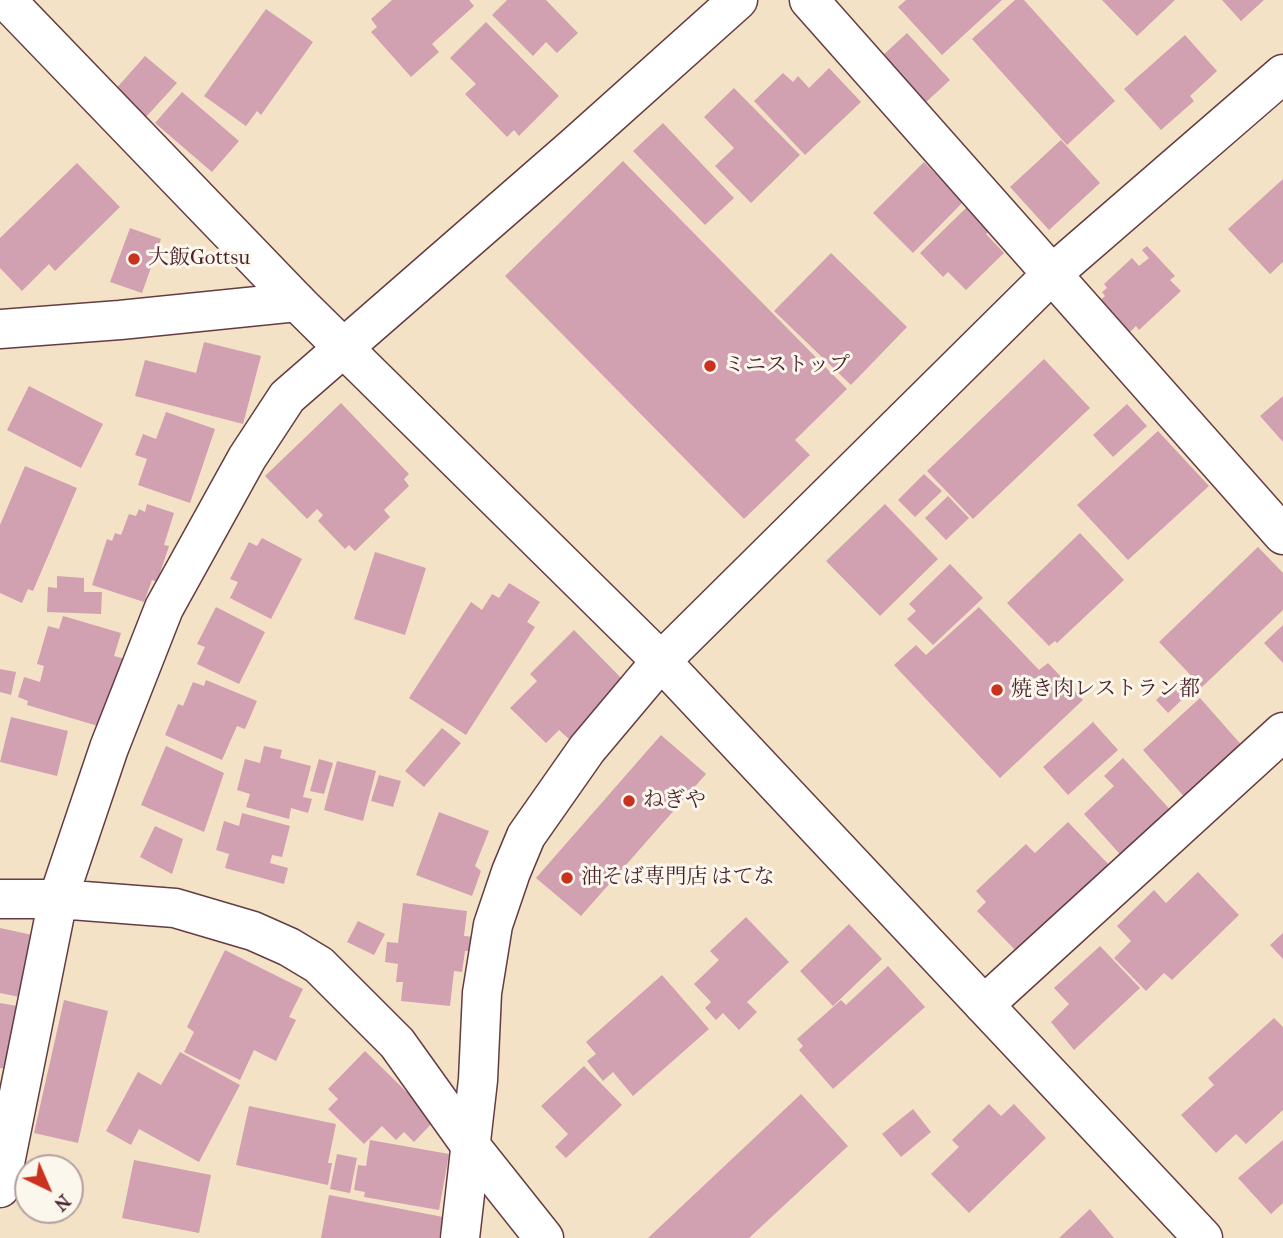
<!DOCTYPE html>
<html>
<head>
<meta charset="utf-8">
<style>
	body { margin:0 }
	#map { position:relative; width:1283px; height:1238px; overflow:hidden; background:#f4e2c7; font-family:"IM FELL French Canon",serif }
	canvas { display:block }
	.north { position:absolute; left:14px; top:1154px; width:70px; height:70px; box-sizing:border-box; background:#fbf7ec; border:2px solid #b4a19f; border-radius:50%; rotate:136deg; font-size:19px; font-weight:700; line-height:28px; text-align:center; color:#4a1f2b }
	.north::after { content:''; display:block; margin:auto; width:24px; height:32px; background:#c8321e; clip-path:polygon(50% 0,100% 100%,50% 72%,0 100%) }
</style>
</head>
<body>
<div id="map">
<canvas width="1283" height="1238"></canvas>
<div class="north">N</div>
</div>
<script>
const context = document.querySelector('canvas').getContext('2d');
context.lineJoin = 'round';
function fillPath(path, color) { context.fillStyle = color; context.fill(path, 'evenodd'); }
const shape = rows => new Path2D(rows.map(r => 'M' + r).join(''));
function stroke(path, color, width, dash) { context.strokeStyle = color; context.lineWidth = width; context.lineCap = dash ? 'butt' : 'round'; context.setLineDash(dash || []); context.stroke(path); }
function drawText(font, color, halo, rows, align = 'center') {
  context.font = font + ' "IM FELL French Canon","Noto Serif JP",serif'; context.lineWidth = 6; context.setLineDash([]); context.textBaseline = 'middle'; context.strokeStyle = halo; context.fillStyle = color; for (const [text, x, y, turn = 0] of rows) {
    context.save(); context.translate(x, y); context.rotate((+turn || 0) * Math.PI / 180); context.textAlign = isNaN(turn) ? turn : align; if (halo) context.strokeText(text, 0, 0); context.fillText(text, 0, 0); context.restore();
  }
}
fillPath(shape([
	[392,0,469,0,474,6,432,44,439,52,411,77,371,32,377,27,371,19],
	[507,0,546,0,578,33,557,53,546,42,533,56,492,15],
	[906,0,1002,0,942,55,898,7],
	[1015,0,1024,0,1115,101,1067,145,972,39],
	[1102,0,1175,0,1137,36],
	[1222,0,1264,0,1241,21],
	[266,9,313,42,261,115,257,111,246,126,204,96],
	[486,22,559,96,519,136,514,130,507,137,465,94,476,84,450,58],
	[907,33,950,80,924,104,881,57],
	[1185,35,1217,71,1190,96,1194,101,1161,130,1124,89],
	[145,56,177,83,145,118,114,91],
	[829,68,861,102,805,155,754,101,783,73,793,82,798,76,809,88],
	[734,88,800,155,751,203,715,166,734,148,704,117],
	[182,92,239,141,212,172,155,123],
	[663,123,734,198,705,225,633,151],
	[1061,140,1100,183,1049,230,1010,187],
	[623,161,847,389,795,440,810,455,744,519,505,276],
	[924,162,963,202,913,253,873,213],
	[77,163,120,207,55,271,49,264,22,291,0,268,0,238],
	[1283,179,1283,262,1270,274,1228,229],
	[969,205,992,228,986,234,1004,253,966,290,948,272,943,277,920,253],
	[130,228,161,239,142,293,110,282],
	[1147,246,1175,276,1170,280,1181,291,1139,330,1136,326,1127,335,1097,303,1105,296,1102,292,1107,288,1104,284,1132,258,1139,266,1149,258,1142,250],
	[831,253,907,327,851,385,774,311],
	[204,342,261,356,243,424,135,396,145,360,196,373],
	[1044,359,1090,408,973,519,927,471],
	[29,386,103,424,81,468,7,430],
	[1283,396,1283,442,1260,416],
	[341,403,409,474,404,479,409,486,384,510,390,517,355,551,349,545,345,549,318,521,323,515,317,509,307,519,265,476],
	[1127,404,1147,426,1113,457,1093,435],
	[166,412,215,429,190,503,138,485,147,459,135,455,143,434,156,439],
	[1158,431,1209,486,1128,560,1077,505],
	[25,466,77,488,33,591,28,589,22,603,0,593,0,525],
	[924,474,942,491,915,517,898,500],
	[948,496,969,518,946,540,925,518],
	[147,504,174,513,164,545,169,546,157,582,152,580,144,602,92,585,107,539,112,541,115,533,121,535,129,514,136,516,139,509,145,512],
	[885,504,938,559,880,616,826,561],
	[1080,533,1124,580,1057,643,1055,641,1049,646,1007,603],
	[262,538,302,559,271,619,230,598,238,582,230,579,249,542,257,546],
	[1258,547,1283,573,1283,610,1202,687,1159,642],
	[375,552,426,568,405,635,354,619],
	[950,564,983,598,933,645,907,619,916,611,909,604],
	[57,576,84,578,84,592,102,592,101,614,47,612,48,587,57,588],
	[509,583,540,602,527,622,535,627,466,735,409,698,471,602,482,610,492,594,499,598],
	[216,607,265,632,239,684,197,664,205,647,197,644],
	[979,607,1039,670,1048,663,1083,700,1000,778,894,665,916,645,926,655],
	[63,616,121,633,114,656,129,660,98,726,27,705,28,701,18,697,24,677,40,682,44,666,37,664,48,626,59,629],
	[1283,625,1283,663,1264,643],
	[574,630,627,684,570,740,559,730,546,743,510,708,537,681,530,674],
	[0,669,16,672,11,695,0,692],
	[1179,679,1191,691,1168,713,1156,700],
	[206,680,257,701,245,729,237,726,222,760,165,735,178,704,183,706,193,682,204,686],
	[1200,698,1245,749,1188,801,1143,750],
	[11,717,68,731,57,776,0,762],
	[1093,722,1118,750,1068,795,1043,767],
	[442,728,461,743,424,787,405,771],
	[661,735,706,774,581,916,536,878],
	[166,746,224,773,204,832,141,805],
	[264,746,282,750,280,758,311,766,303,797,312,799,308,813,291,808,289,819,246,807,250,794,237,790,245,759,260,763],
	[1123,758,1175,815,1126,861,1084,814,1114,786,1104,776],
	[319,759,333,763,324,794,310,791],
	[337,761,376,771,363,821,324,810],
	[379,775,401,781,393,807,371,801],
	[439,812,489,831,475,866,481,871,472,896,416,875],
	[242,813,290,826,282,857,272,855,270,863,288,868,284,884,225,868,229,854,216,850,224,821,239,826],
	[1068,822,1112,868,1021,956,977,911,986,902,976,891,1026,844,1035,853],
	[155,826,183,839,172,874,140,857],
	[1198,872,1239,915,1172,980,1164,973,1146,991,1114,958,1131,941,1117,926,1154,890,1166,903],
	[403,903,467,911,464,936,475,937,474,951,465,951,462,972,454,971,450,1006,401,1001,403,982,396,982,398,964,385,962,387,942,398,943],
	[746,917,789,962,747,1002,757,1012,739,1030,723,1013,716,1020,705,1008,711,1002,694,984,719,960,710,951],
	[358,921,385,934,374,955,347,942],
	[849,924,882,959,833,1006,800,971],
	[0,928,37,936,25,998,0,993],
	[1283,933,1283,959,1270,945],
	[1100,946,1140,988,1074,1050,1051,1022,1069,1004,1054,988],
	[225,950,303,989,289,1017,296,1020,276,1061,254,1050,240,1080,184,1052,194,1032,187,1027],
	[888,966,925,1007,833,1089,799,1050,803,1046,797,1039,841,1000,846,1005],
	[662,975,709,1029,633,1096,613,1072,603,1081,587,1061,596,1054,586,1042],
	[64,1000,108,1011,78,1143,34,1133],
	[0,1003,23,1007,11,1070,0,1068],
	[1274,1018,1283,1027,1283,1110,1246,1144,1236,1134,1216,1153,1181,1115,1214,1085,1208,1078],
	[365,1051,435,1120,414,1142,404,1132,396,1140,382,1126,364,1144,328,1109,338,1099,328,1089],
	[180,1052,240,1085,199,1162,139,1129,131,1145,106,1131,138,1072,161,1085],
	[584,1066,622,1105,566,1158,555,1147,568,1134,541,1106],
	[801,1094,848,1146,749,1238,648,1238],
	[989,1104,1001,1116,1014,1104,1046,1138,969,1213,931,1174,959,1147,952,1140],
	[249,1106,336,1124,328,1163,332,1163,328,1185,236,1165],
	[913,1109,931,1132,901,1157,882,1134],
	[370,1140,449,1154,439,1210,364,1197,365,1192,354,1190,358,1165,366,1166],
	[1283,1140,1283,1203,1271,1214,1238,1178],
	[337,1154,357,1158,350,1193,330,1189],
	[134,1160,211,1175,199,1233,122,1218],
	[329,1195,443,1217,439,1238,321,1238],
	[1090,1209,1114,1238,1059,1238]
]), '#d1a0b1');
const street = shape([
	[809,0,1283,535],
	[0,329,120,320,297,302],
	[661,661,1052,274,1283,74],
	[0,899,58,899,175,908,253,931,289,947,319,965,397,1043,470,1145,544,1238],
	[984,1005,1283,732],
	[0,1188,58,899,109,748,164,608,247,458,287,397,575,146,738,0]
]);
const secondary = shape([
	[6,0,297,302,661,661,1203,1238],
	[460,1238,478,1080,482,993,493,925,511,872,526,836,587,749,661,661]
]);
stroke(street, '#643c42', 41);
stroke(secondary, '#643c42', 41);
stroke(street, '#fff', 38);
stroke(secondary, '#fff', 38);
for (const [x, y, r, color] of [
	[134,259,7,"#c8321e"],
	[710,366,7,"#c8321e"],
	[997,690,7,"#c8321e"],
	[629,801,7,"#c8321e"],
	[567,878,7,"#c8321e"]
]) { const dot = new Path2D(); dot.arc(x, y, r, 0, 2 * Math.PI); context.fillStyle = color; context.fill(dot); stroke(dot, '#fbf7ec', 2.5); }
drawText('21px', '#4a1f2b', '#fbf7ec', [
	["大飯Gottsu",148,259],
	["ミニストップ",724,366],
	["焼き肉レストラン都",1011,690],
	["ねぎや",643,801],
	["油そば専門店 はてな",581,878]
], 'left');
</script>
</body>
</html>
